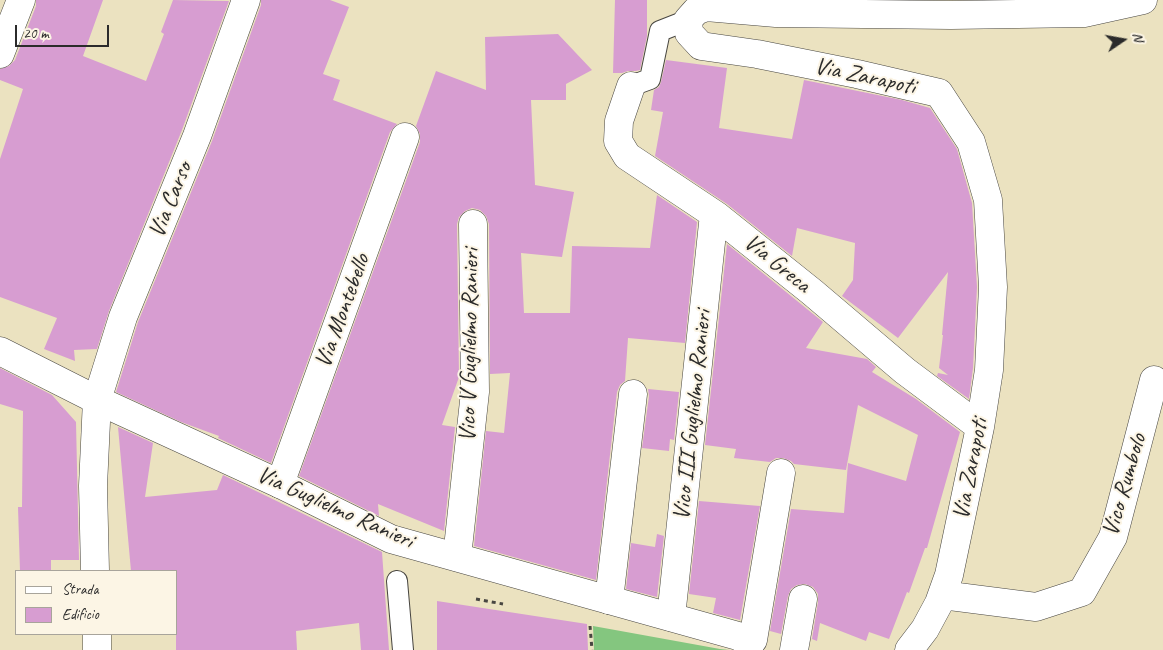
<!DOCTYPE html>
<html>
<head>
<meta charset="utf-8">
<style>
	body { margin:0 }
	#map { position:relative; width:1163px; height:650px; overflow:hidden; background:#ebe2c0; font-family:Caveat,sans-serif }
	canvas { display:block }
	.legend { position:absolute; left:15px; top:570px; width:162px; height:65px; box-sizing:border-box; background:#fcf5e5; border:1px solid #a8a49b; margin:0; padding:6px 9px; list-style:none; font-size:15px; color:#2b2b2b }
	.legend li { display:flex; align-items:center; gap:10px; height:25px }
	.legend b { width:25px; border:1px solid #a8a49b }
	.north { position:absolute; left:1098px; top:15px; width:50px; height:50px; -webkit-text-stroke:4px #fcf5e5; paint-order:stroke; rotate:78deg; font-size:14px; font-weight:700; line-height:20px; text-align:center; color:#2b2b2b }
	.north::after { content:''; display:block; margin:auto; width:18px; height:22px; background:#2b2b2b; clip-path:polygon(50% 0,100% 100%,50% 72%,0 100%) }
	.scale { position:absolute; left:15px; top:25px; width:94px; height:22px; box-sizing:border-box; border:2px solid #2b2b2b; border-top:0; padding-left:6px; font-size:15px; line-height:18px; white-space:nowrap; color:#2b2b2b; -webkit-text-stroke:4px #fcf5e5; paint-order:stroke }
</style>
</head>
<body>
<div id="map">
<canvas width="1163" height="650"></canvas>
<ul class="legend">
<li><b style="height:6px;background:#fff"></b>Strada</li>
<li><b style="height:14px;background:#d79dd1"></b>Edificio</li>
</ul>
<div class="north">N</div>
<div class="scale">20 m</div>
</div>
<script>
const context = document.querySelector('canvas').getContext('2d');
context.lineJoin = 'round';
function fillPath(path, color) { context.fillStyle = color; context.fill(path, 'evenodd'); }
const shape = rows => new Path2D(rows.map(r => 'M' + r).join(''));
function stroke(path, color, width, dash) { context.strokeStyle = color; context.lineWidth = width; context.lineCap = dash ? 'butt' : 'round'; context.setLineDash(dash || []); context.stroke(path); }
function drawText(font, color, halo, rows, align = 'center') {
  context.font = font + ' Caveat,sans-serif'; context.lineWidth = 4; context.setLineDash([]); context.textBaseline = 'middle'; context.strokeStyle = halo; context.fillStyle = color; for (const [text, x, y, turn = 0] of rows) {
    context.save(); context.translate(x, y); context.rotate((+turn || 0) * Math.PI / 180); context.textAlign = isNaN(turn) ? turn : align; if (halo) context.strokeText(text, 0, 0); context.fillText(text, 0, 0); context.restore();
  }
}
fillPath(shape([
	[593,626,720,649,729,650,594,650]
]), '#84c67f');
fillPath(shape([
	[36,0,103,0,83,56,146,81,164,34,161,32,173,0,229,1,182,130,109,311,97,349,74,350,75,361,44,349,57,318,0,297,0,159,23,89,0,80,0,69,9,66,15,60,36,6],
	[261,0,330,0,349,7,323,74,340,80,333,100,397,124,390,132,271,463,218,438,219,436,181,422,116,392,138,322,212,141,261,5],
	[615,0,647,0,647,36,640,70,636,71,628,71,622,73,613,73],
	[558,34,592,70,566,84,566,100,531,100,535,185,574,192,562,257,521,253,524,313,570,313,572,246,650,248,657,195,697,222,685,343,628,338,625,381,620,385,617,392,596,580,474,546,486,431,504,433,510,373,490,374,489,224,486,216,480,210,472,208,465,211,459,217,457,224,459,377,442,425,455,427,444,531,378,504,379,516,299,476,420,142,420,134,416,126,436,71,486,90,485,37],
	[666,60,727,68,719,128,792,139,804,80,902,100,930,108,957,149,972,203,977,287,973,368,969,399,937,376,938,373,948,375,939,368,943,335,942,335,948,272,898,338,842,296,853,280,855,243,797,228,792,256,727,204,655,156,663,112,651,110,654,90,659,87,661,82],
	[727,244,823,322,806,348,867,359,876,367,872,372,916,399,960,432,927,548,925,548,909,593,907,592,889,639,869,632,866,641,820,623,817,641,812,639,818,602,818,594,813,587,805,584,797,585,791,589,788,596,781,634,770,631,791,509,844,513,848,463,906,481,918,435,858,405,846,470,794,464,791,461,783,458,776,458,770,462,734,458,736,449,705,445],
	[0,368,52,395,76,422,79,560,51,560,51,571,20,571,18,507,22,507,23,411,0,404],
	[648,389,679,392,674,440,670,439,669,451,642,448,649,396],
	[118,427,153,443,145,497,217,490,223,475,382,552,389,650,361,650,359,623,296,631,297,650,176,650,176,571,131,571],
	[699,501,760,506,740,620,713,613,716,598,689,594],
	[657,534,664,536,657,597,626,589,631,543,655,547],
	[437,601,587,624,588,650,437,650]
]), '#d79dd1');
const pedestrian = shape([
	[631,86,650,79,660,31,688,20],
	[397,581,403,650]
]);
const minor = shape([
	[0,54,21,0],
	[631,86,619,121,618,141,627,156,717,216,812,292,905,371,980,427],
	[280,484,405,137],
	[457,557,475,392,473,224],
	[95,571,93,486,97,400,123,317,197,136,246,0],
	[942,595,1036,607,1082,592,1113,537,1154,380],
	[609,600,633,394],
	[671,617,714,214],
	[97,634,97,650],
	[753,640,781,473],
	[794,650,803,599],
	[909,650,925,629,939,603,949,575,980,427,989,370,993,287,988,200,971,142,939,93,857,74,757,54,701,46,689,33,688,20,696,11,706,7,776,13,951,15,1084,13,1143,0]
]);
const tertiary = shape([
	[0,351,97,400,280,484,391,539,745,638,748,650]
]);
stroke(pedestrian, '#484641', 22);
stroke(minor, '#484641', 29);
stroke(tertiary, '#484641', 29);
stroke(shape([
	[476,599,503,604],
	[590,626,592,650]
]), '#484641', 3, [4, 4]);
stroke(pedestrian, '#fff', 20);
stroke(minor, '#fff', 28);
stroke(tertiary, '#fff', 28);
drawText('24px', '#2b2b2b', '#fcf5e5', [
	["Via Zarapoti",865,77,12],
	["Via Carso",171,200,-68],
	["Via Greca",777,264,39],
	["Via Montebello",343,311,-70],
	["Vico V Guglielmo Ranieri",470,345,-89],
	["Vico III Guglielmo Ranieri",693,415,-84],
	["Via Zarapoti",971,469,-79],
	["Vico Rumbolo",1125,485,-74],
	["Via Guglielmo Ranieri",335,508,24]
]);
</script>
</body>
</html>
